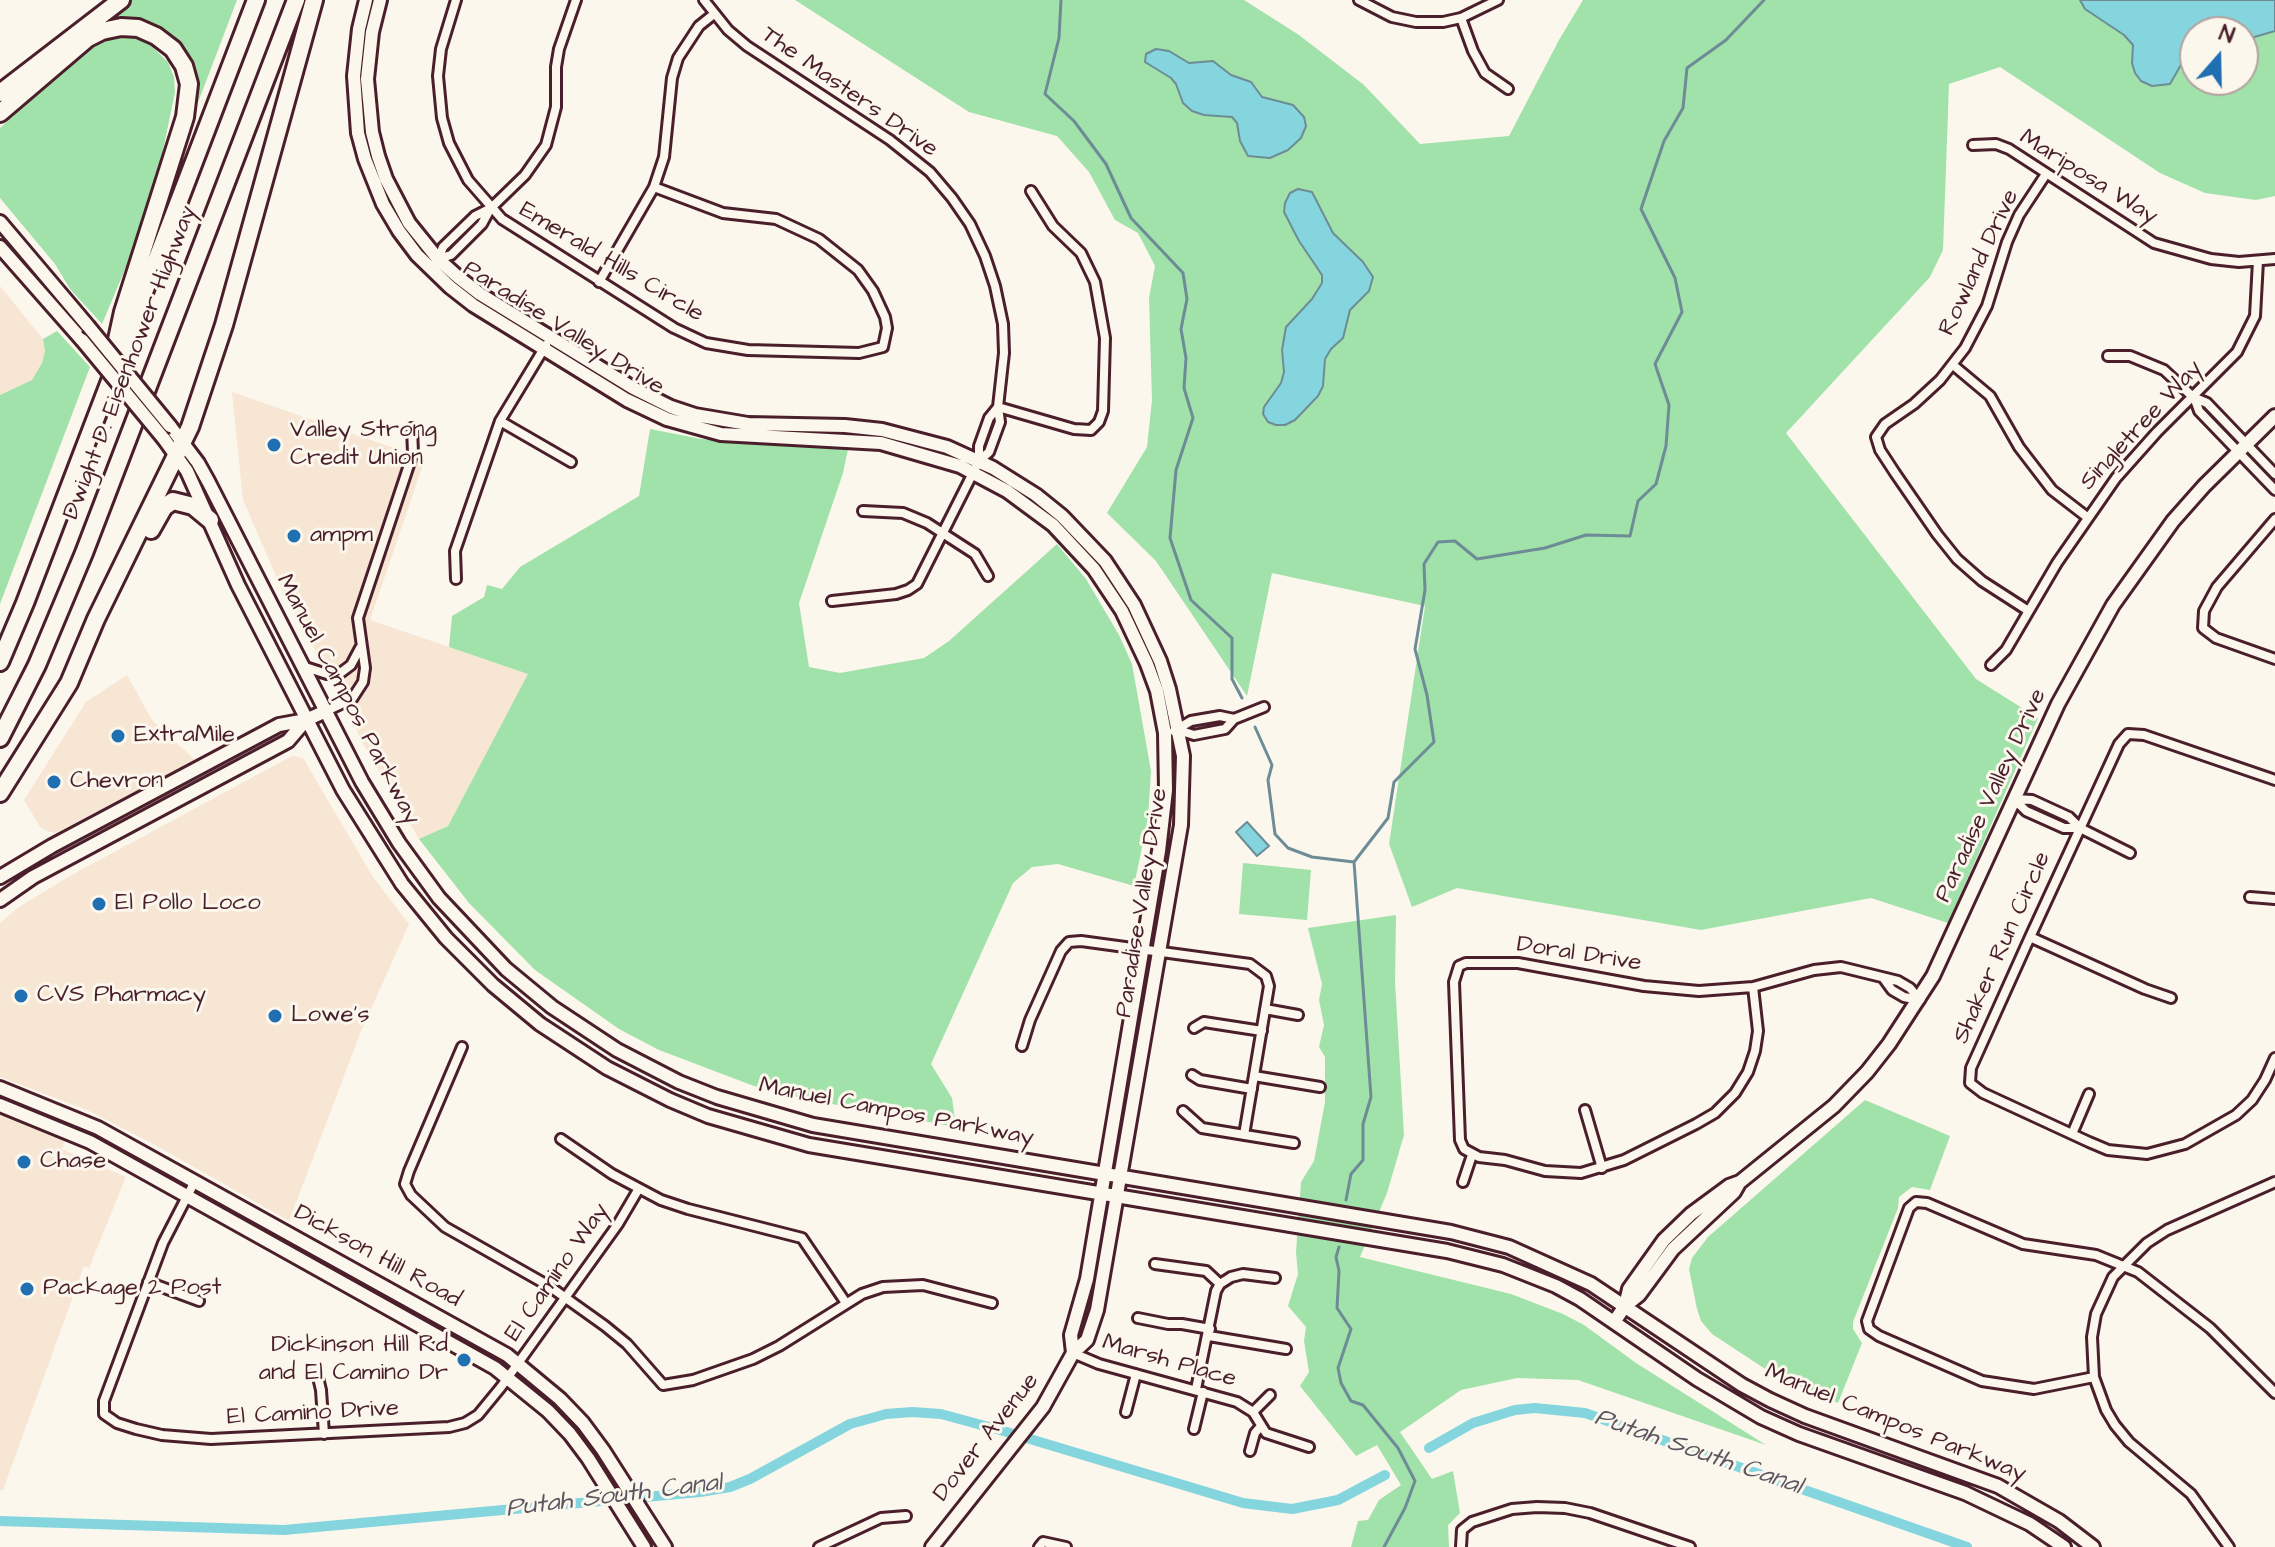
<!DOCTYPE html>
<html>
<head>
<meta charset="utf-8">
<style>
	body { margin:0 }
	#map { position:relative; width:2275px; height:1547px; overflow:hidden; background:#fbf7ec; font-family:"Architects Daughter",sans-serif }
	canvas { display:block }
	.north { position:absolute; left:2179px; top:16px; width:80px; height:80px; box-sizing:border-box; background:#fbf7ec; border:2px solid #b4a19f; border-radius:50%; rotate:20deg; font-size:22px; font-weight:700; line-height:32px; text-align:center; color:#4a1f2b }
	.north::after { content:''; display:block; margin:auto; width:28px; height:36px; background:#1f6fb2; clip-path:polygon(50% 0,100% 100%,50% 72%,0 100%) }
</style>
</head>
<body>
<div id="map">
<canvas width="2275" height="1547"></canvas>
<div class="north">N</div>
</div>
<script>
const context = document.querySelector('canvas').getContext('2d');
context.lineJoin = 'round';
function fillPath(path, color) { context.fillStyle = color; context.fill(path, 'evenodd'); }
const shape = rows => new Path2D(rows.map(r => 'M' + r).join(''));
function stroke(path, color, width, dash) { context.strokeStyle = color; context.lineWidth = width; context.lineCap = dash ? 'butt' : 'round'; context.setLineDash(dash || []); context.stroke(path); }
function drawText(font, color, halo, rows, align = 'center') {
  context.font = font + ' "Architects Daughter",sans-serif'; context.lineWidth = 6; context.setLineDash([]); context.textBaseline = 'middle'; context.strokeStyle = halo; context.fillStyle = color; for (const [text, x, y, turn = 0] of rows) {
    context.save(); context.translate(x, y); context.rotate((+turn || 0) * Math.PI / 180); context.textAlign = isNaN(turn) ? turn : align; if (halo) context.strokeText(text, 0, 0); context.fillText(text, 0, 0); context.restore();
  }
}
fillPath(shape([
	[0,286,43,339,45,351,42,363,32,380,0,395],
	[232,392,425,459,370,620,529,674,448,826,419,839,359,737,354,720,284,594,243,500],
	[127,675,152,720,195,760,56,833,47,831,40,827,24,800,86,702],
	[292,756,303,758,373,877,409,924,360,1034,289,1221,157,1146,87,1110,0,1077,0,923,19,907,68,877],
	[0,1113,66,1136,62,1149,126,1177,89,1268,84,1266,3,1490,0,1490]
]), '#f7e6d4');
fillPath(shape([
	[131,0,237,0,194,113,194,91,174,43,96,25],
	[795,0,1244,0,1299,35,1364,85,1420,144,1509,136,1559,40,1583,0,2275,0,2275,196,2256,200,2205,193,2160,173,2000,67,1949,84,1943,250,1930,277,1786,433,1976,679,2038,718,1948,923,1871,898,1701,930,1457,888,1412,907,1389,844,1425,606,1272,573,1247,696,1156,561,1107,513,1147,447,1152,400,1149,298,1155,266,1138,233,1115,220,1089,172,1057,136,969,112],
	[2195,32,2243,32,2243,80,2195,80],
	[107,36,137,38,147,42,168,62,174,77,175,92,162,155,131,255,102,324,70,289,55,264,0,198,0,128,84,50,98,39],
	[57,331,90,367,0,604,0,395,32,380,42,363,45,351,43,339],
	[650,429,701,439,848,449,843,473,799,603,809,667,840,673,924,658,949,641,1057,544,1086,579,1119,635,1132,664,1151,771,1148,818,1134,886,1058,864,1032,867,1013,883,931,1064,952,1098,956,1127,800,1098,754,1086,659,1050,619,1029,535,970,469,903,419,839,448,826,528,674,449,647,452,616,484,597,487,585,502,589,520,567,639,496],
	[1243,863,1311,870,1307,920,1239,914],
	[1396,915,1395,982,1404,1135,1387,1193,1360,1257,1511,1294,1563,1314,1584,1325,1636,1363,1766,1445,1578,1380,1517,1378,1461,1390,1400,1432,1432,1479,1453,1471,1460,1513,1448,1525,1449,1547,1351,1547,1358,1521,1368,1520,1379,1500,1401,1485,1377,1445,1356,1456,1300,1386,1309,1372,1304,1341,1306,1327,1288,1306,1298,1274,1296,1252,1301,1182,1314,1161,1325,1102,1325,1057,1319,1047,1324,1025,1319,1000,1322,984,1308,928],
	[1865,1100,1950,1136,1930,1190,1912,1187,1899,1197,1898,1208,1853,1322,1853,1329,1862,1343,1838,1403,1776,1376,1712,1334,1701,1321,1697,1309,1689,1269,1692,1258,1708,1237]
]), '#a1e1aa');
const water = shape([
	[2080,0,2275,0,2275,31,2251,38,2243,43,2243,32,2195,32,2195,49,2186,56,2170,84,2152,86,2141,81,2135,73,2132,63,2133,45,2124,35,2085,9,2080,0],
	[1156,49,1169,51,1189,63,1213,61,1231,75,1251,82,1262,97,1293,105,1304,117,1306,126,1301,138,1288,150,1270,158,1248,156,1240,141,1237,123,1232,117,1204,115,1192,111,1183,103,1176,84,1171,78,1145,62,1146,54,1156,49],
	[1298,189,1312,192,1333,233,1363,262,1373,277,1369,291,1350,310,1343,338,1331,349,1325,359,1323,386,1318,396,1295,420,1285,425,1276,425,1268,422,1263,414,1264,407,1281,383,1284,372,1282,350,1286,327,1312,299,1322,283,1322,275,1299,241,1284,212,1285,203,1290,193,1298,189],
	[1247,822,1269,846,1257,856,1236,832,1247,822]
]);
fillPath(water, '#84d5dd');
stroke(water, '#6d8c96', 2);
stroke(shape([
	[1061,0,1059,38,1045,94,1074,121,1106,164,1131,218,1183,273,1187,299,1181,329,1186,358,1184,388,1193,418,1176,470,1170,538,1191,600,1232,638,1232,679,1242,698],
	[1255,727,1272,765,1268,780,1275,834,1288,848,1312,857,1354,862],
	[1346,1200,1351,1174,1363,1160,1363,1124,1371,1097,1354,862,1388,818,1394,782,1434,742,1427,695,1415,649,1425,590,1424,564,1438,542,1455,541,1477,559,1545,548,1586,535,1630,536,1638,501,1656,484,1666,446,1669,405,1655,364,1682,312,1675,278,1641,209,1664,141,1683,108,1687,68,1726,40,1764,0],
	[1339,1247,1336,1257,1339,1271,1337,1308,1351,1329,1338,1368,1341,1383,1351,1401,1363,1405,1398,1448,1415,1481,1405,1508,1384,1547]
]), '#6d8c96', 3);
stroke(shape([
	[1429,1448,1473,1423,1515,1410,1535,1408,1585,1413,1967,1547],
	[0,1521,284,1530,700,1492,730,1487,750,1479,850,1424,886,1414,912,1412,941,1414,1000,1430,1243,1503,1292,1509,1338,1500,1385,1475]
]), '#84d5dd', 10);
const street = shape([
	[456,0,441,49,438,76,442,118,449,143,468,180,502,219,674,328,706,343,748,350,859,353,883,347,887,328,885,317,873,291,858,270,819,239,776,219,723,213,654,187],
	[704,0,728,30,747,46,890,140,930,172,952,198,970,224,985,256,995,286,1003,324,1004,353,998,407,1000,422,989,452,979,461,917,584,908,590,896,594,832,601],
	[1359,0,1392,17,1416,22,1443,22,1461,18,1498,0],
	[1461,18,1473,51,1485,73,1508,89],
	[1973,145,1996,144,2009,149,2154,243,2211,259,2239,262,2275,259],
	[438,259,451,255,482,224,490,209,525,175,546,145,556,107,556,67,559,49,576,0],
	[438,259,443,247,475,216,489,209],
	[599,282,654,187,664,157,672,78,678,58,699,26,714,14],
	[2108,356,2130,356,2164,370,2193,397,2207,403,2275,474],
	[1953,365,1990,396,2019,447,2052,490,2087,517],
	[2194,397,2199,411,2275,490],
	[998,407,1074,429,1091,430,1099,422,1103,411,1105,338,1095,282,1081,253,1053,226,1031,191],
	[500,421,571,462],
	[979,461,979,446,989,418,998,407],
	[863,511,903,513,927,523,975,554,988,576],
	[2275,519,2217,587,2204,611,2203,628,2216,638,2275,659],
	[456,579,455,551,500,421,546,345],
	[2027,610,1982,581,1957,559,1937,534,1895,473,1880,450,1876,437,1885,424,1914,404,1940,380,1965,348,1987,306,2007,242,2019,215,2046,174],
	[1991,665,2006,650,2057,563,2116,478,2157,432,2237,352,2255,316,2258,261],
	[302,666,327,674,339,674,351,665,360,648],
	[326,711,352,699,363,682,365,668,358,618,413,453,412,428],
	[1178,730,1194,735,1225,729,1234,719,1264,707],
	[1174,731,1191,721,1220,716,1234,719],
	[2275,780,2144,735,2128,734,2119,744,2030,937,1971,1068,1970,1083,1983,1093,2089,1142,2108,1150,2147,1154,2185,1144,2236,1115,2252,1100,2265,1080,2275,1058],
	[2015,799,2032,800,2069,817,2080,828,2130,853],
	[2015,800,2026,811,2064,828,2080,828],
	[2250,897,2275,899],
	[2030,937,2145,989,2171,998],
	[1884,979,1892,990,1904,997,1919,1000],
	[1753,987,1758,1031,1755,1051,1748,1072,1735,1093,1715,1113,1696,1124,1624,1160,1581,1173,1545,1171,1505,1160,1479,1157,1464,1149,1460,1140,1454,982,1459,966,1466,963,1518,963,1644,986,1699,991,1753,987,1814,970,1841,967,1898,981,1910,988,1920,1000],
	[1265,1009,1298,1015],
	[1194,1028,1204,1022,1262,1031],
	[1022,1046,1030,1020,1061,951,1069,942,1081,941,1250,964,1266,976,1269,986,1244,1135],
	[462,1047,409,1171,405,1184,411,1195,445,1227,549,1286,605,1326,627,1344,663,1385,693,1380,753,1359,779,1346,862,1294,883,1287,923,1285,992,1303],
	[1192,1075,1200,1080,1252,1089],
	[1254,1076,1320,1087],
	[1585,1110,1602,1168],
	[1183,1111,1202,1128,1294,1143],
	[2072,1134,2089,1094],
	[561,1139,612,1174,661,1200,688,1209,802,1238,846,1303],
	[195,1181,163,1243,104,1401,104,1414,117,1423,136,1429,162,1435,211,1439,449,1427,465,1423,478,1415,501,1387,618,1224,638,1190],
	[1463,1182,1472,1155],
	[1155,1264,1206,1271,1220,1284],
	[148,1282,199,1301],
	[1220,1284,1231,1277,1243,1274,1275,1278],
	[1138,1318,1168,1324,1182,1324,1210,1329],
	[1209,1336,1286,1349],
	[1073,1353,1099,1364,1237,1402,1253,1412,1266,1433,1309,1447],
	[316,1369,321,1390,324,1434],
	[2094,1377,2034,1389,1982,1381,1879,1336,1869,1329,1867,1321,1909,1208,1916,1202,1927,1203,2023,1244,2096,1255,2138,1272,2210,1328,2275,1393],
	[1196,1389,1216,1291,1220,1284],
	[1126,1412,1136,1374],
	[1253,1412,1270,1395],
	[1194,1429,1203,1392],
	[1250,1451,1255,1433,1261,1426],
	[819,1547,881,1518,906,1516],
	[1039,1547,1043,1542,1066,1547],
	[1461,1547,1462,1530,1472,1522,1512,1509,1537,1507,1565,1508,1590,1513,1690,1547],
	[2229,1547,2191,1494,2129,1442,2115,1425,2106,1410,2094,1377,2092,1337,2096,1314,2113,1277,2147,1243,2167,1230,2275,1182]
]);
const secondary = shape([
	[366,0,359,29,354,76,358,133,365,159,383,204,399,231,417,255,450,287,473,305,627,400,667,419,721,434,881,443,960,466,1007,491,1053,525,1094,569,1122,611,1147,664,1157,691,1165,733,1166,790,1159,851,1087,1279,1071,1335,1073,1353],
	[380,0,372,32,367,79,372,132,378,156,386,179,409,223,438,259,458,277,480,294,633,388,671,407,695,415,748,424,845,426,882,430,947,447,993,468,1036,495,1062,516,1105,561,1134,605,1160,661,1169,689,1183,756,1181,825,1097,1310,1087,1340,1073,1353,1043,1407,932,1547],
	[0,222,88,326],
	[0,247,82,340],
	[170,426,198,463,208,481,362,782,399,843,439,898,506,969,552,1007,617,1050,679,1082,717,1097,813,1125,1451,1232,1509,1247,1591,1284,1742,1385,1770,1400,1805,1416,1998,1486,2059,1521,2093,1547],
	[164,439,187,471,238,585,343,790,402,884,446,938,493,985,540,1024,607,1068,670,1100,708,1116,809,1145,1447,1251,1503,1265,1556,1286,1580,1299,1697,1379,1761,1417,1799,1434,1965,1493,2030,1524,2064,1547],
	[0,877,52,846,279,725,306,720,326,711],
	[0,900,33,877,288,741,306,720],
	[0,1088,98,1128,507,1355,560,1399,583,1423,603,1450,665,1547],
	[0,1105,90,1142,495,1368,548,1411,570,1434,588,1458,644,1547],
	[1625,1306,1629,1289,1664,1240,1691,1214,1729,1186,1740,1182,1834,1106,1867,1072,1889,1044,1933,976,2058,704,2113,605,2173,521,2204,486,2275,416],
	[1614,1322,1625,1306,1639,1295,1673,1249,1734,1192,1738,1185]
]);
const highway = shape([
	[0,93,121,0],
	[0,113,88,38,102,31,121,27,138,28,156,36,173,49,184,66,189,84,185,117,123,312,116,344],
	[151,530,164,507,173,501,193,506,210,520],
	[0,662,25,603,256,0],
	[0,738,37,665,84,553,296,0],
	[0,793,69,683,96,619,190,427,224,325,314,0]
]);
stroke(street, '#4a1f2b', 14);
stroke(secondary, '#4a1f2b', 18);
stroke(highway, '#4a1f2b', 22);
stroke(street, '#fbf7ec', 8);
stroke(secondary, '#fbf7ec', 12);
stroke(highway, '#fbf7ec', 16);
const secondaryBridge = shape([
	[88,326,170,426],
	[82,340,164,439]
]);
stroke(secondaryBridge, '#4a1f2b', 18, []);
stroke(secondaryBridge, '#fbf7ec', 12);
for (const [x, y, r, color] of [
	[274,445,8,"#1f6fb2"],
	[294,536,8,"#1f6fb2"],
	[118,736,8,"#1f6fb2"],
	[54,782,8,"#1f6fb2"],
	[99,904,8,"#1f6fb2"],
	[21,996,8,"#1f6fb2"],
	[275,1016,8,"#1f6fb2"],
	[24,1162,8,"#1f6fb2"],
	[27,1289,8,"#1f6fb2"],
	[464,1360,8,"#1f6fb2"]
]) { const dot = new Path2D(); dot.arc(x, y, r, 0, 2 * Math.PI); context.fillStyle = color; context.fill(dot); stroke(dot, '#fbf7ec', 3); }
drawText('24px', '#4a1f2b', '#fbf7ec', [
	["The Masters Drive",849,93,35],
	["Mariposa Way",2088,178,32],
	["Emerald Hills Circle",611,263,31],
	["Rowland Drive",1980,263,-65],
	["Paradise Valley Drive",563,329,32],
	["Dwight D. Eisenhower Highway",131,363,-69],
	["Singletree Way",2142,426,-47],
	["Manuel Campos Parkway",347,700,62],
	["Paradise Valley Drive",1992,796,-65],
	["Paradise Valley Drive",1143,903,-81],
	["Shaker Run Circle",2003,948,-66],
	["Doral Drive",1579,955,9],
	["Manuel Campos Parkway",896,1113,11],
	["Dickson Hill Road",377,1257,29],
	["El Camino Way",558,1273,-55],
	["Marsh Place",1169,1362,16],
	["El Camino Drive",313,1414,-3],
	["Manuel Campos Parkway",1895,1424,22],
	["Dover Avenue",987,1438,-52]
]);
drawText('24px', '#4a1f2b', '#fbf7ec', [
	["Valley Strong",290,431],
	["Credit Union",290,459],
	["ampm",310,536],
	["ExtraMile",134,736],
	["Chevron",70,782],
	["El Pollo Loco",115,904],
	["CVS Pharmacy",37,996],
	["Lowe's",291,1016],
	["Chase",40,1162],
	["Package 2 Post",43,1289],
	["Dickinson Hill Rd",448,1346,"right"],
	["and El Camino Dr",448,1374,"right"]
], 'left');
drawText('italic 26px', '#5b5660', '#fbf7ec', [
	["Putah South Canal",1698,1453,19],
	["Putah South Canal",614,1497,-7]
]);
</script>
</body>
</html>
